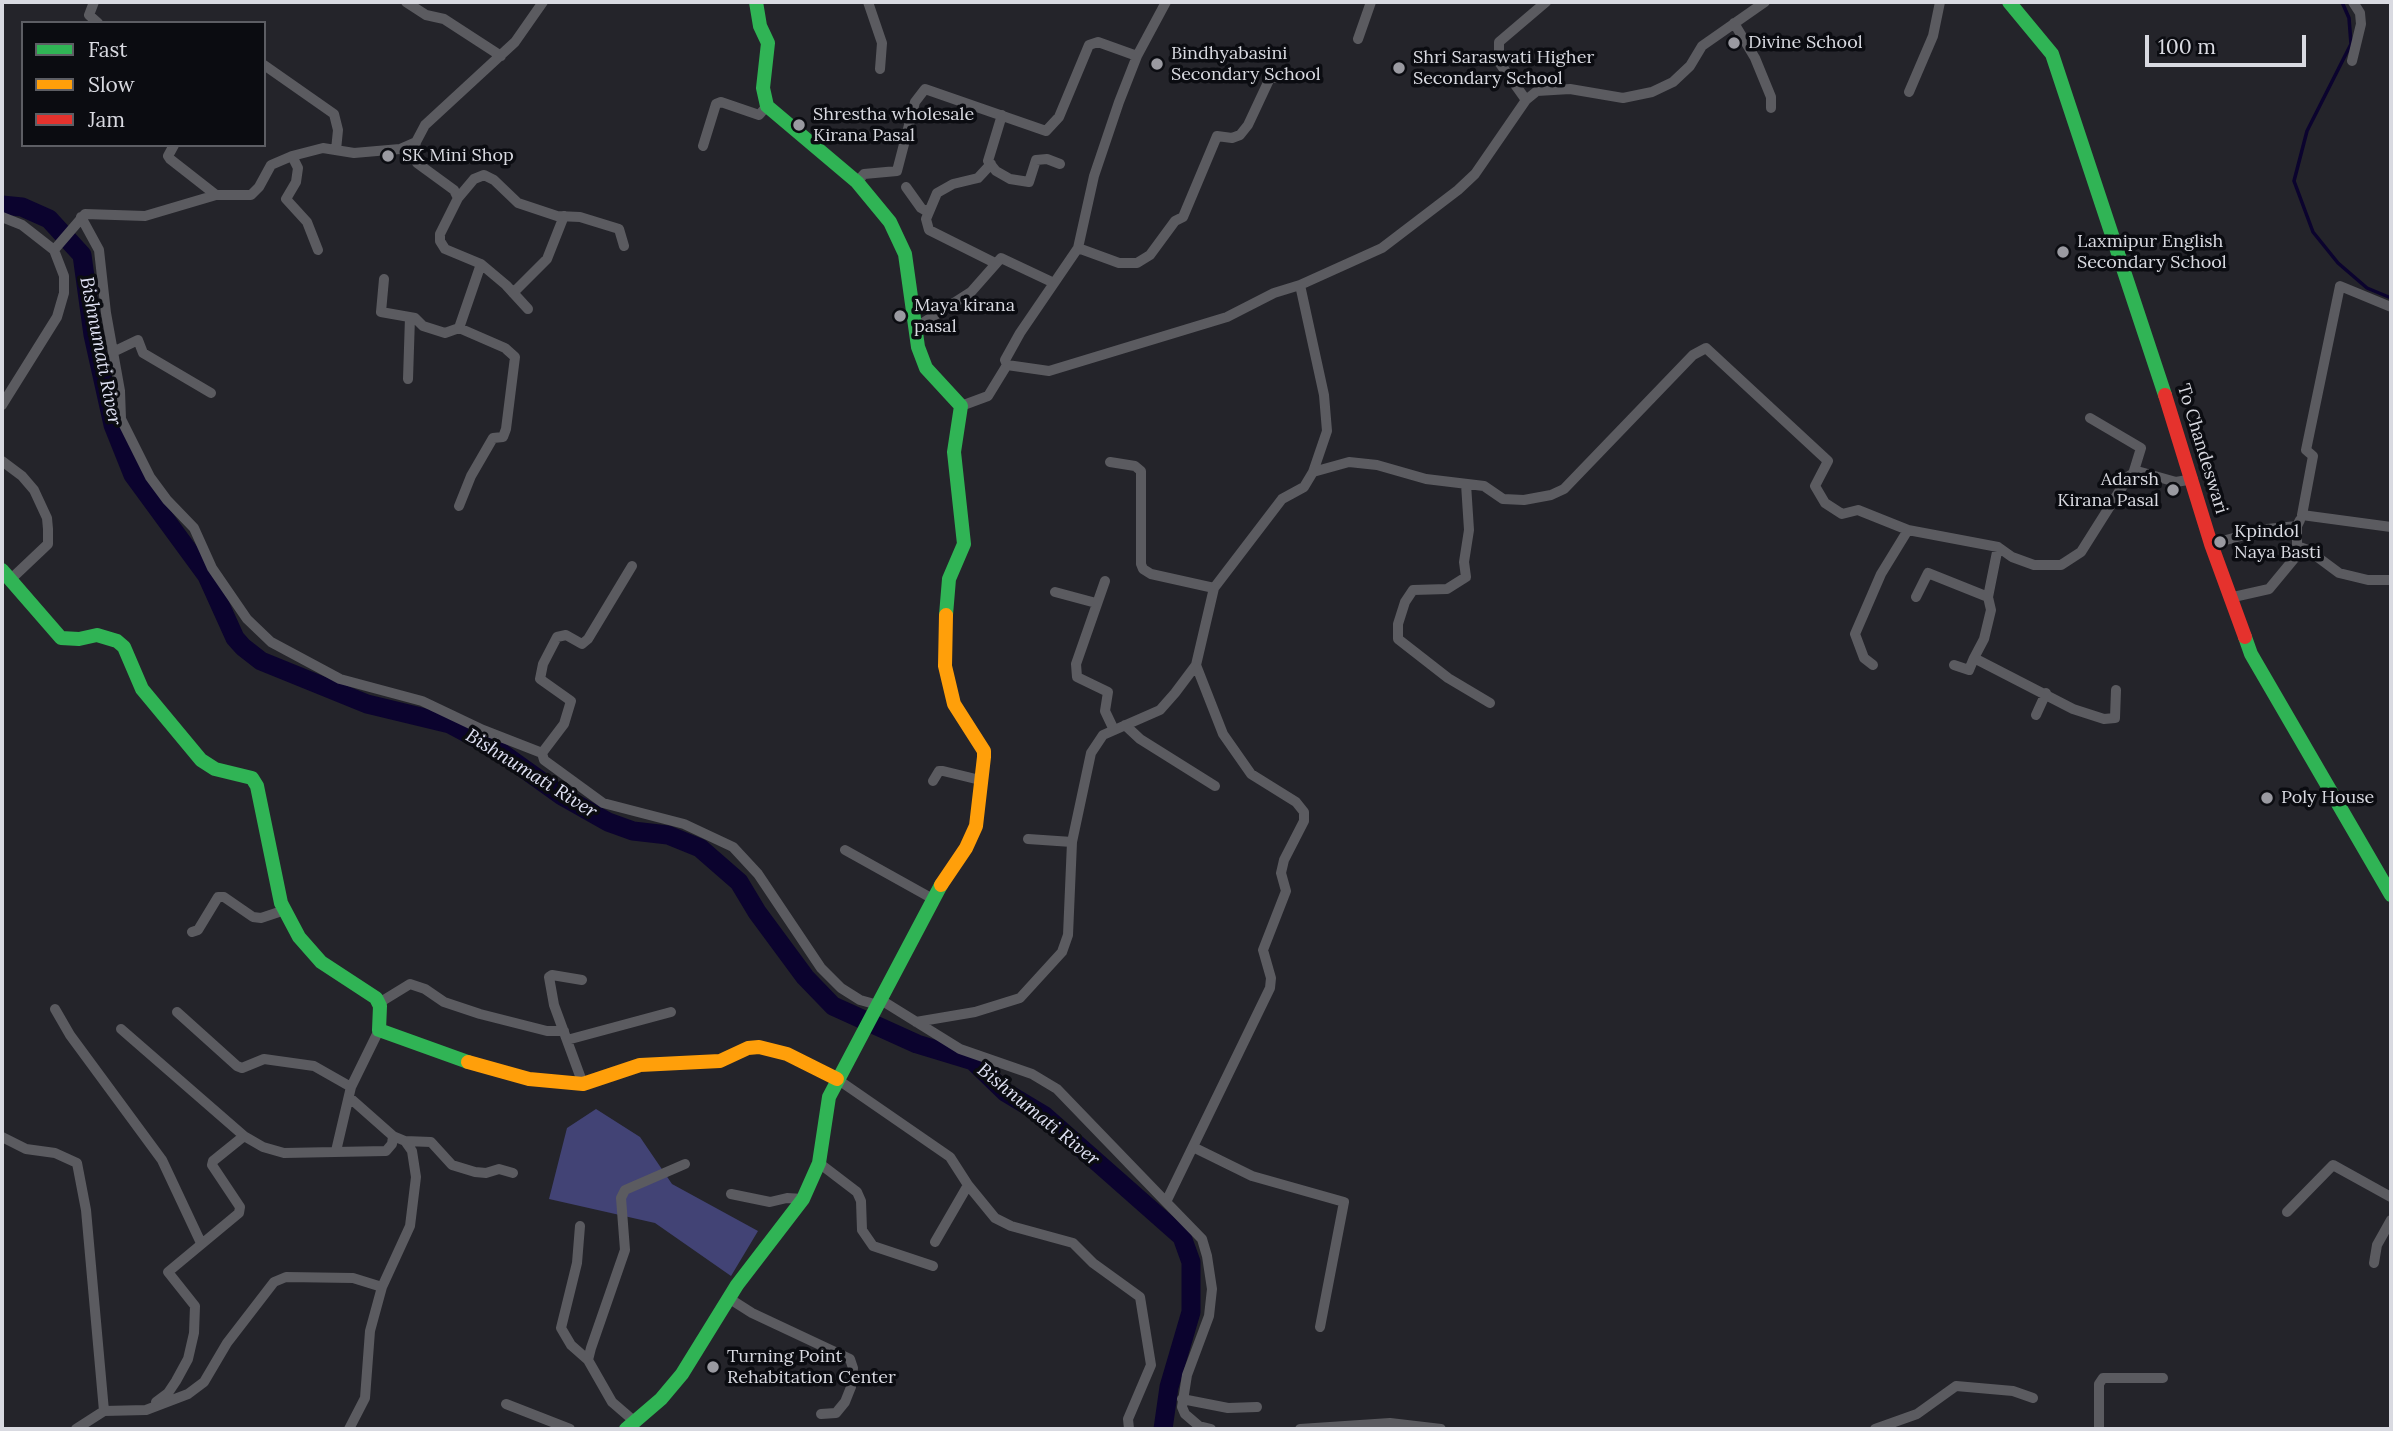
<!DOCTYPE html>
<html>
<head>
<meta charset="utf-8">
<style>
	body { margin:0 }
	#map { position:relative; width:2393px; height:1431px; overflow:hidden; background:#24242a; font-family:Lora,serif }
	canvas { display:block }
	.frame { position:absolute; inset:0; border:4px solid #d9dae1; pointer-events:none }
	.legend { position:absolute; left:21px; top:21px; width:245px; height:126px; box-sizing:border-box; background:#0b0c11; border:2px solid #5d5e64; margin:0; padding:9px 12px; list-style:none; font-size:21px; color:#d9dae1 }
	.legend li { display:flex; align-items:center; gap:14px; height:35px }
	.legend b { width:35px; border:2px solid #5d5e64 }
	.scale { position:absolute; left:2145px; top:35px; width:161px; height:32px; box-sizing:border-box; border:4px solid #d9dae1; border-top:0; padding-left:9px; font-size:21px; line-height:24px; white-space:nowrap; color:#d9dae1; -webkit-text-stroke:5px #0b0c11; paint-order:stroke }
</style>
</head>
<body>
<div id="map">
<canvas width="2393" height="1431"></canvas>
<div class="frame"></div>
<ul class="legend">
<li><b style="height:9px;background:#30b455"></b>Fast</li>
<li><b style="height:9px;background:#ff9f0a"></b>Slow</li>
<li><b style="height:9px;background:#e5322d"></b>Jam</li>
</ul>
<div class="scale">100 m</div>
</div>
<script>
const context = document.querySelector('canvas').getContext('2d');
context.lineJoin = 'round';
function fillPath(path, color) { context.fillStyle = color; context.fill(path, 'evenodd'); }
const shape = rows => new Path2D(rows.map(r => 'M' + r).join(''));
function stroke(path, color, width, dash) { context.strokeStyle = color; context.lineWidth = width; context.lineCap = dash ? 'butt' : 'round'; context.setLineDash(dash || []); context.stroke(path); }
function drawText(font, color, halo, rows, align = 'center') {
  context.font = font + ' Lora,serif'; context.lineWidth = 7; context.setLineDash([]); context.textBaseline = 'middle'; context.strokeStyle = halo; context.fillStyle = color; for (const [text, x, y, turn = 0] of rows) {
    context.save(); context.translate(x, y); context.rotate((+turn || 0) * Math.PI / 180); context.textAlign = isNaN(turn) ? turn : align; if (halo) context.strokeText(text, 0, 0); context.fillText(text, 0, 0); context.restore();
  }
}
fillPath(shape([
	[596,1109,640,1137,672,1184,758,1231,731,1276,655,1223,549,1199,567,1128]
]), '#424375');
stroke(shape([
	[2342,2,2349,18,2351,44,2307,131,2294,181,2313,232,2338,263,2367,288,2391,298]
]), '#0b032e', 3.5);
stroke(shape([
	[2,205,22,207,49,219,82,255,93,335,113,425,133,475,207,576,235,638,243,647,261,661,367,704,450,724,495,748,562,796,608,822,633,831,668,835,700,848,739,882,757,912,805,977,833,1006,917,1044,973,1061,1005,1092,1045,1116,1182,1237,1191,1262,1191,1312,1169,1387,1163,1429]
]), '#0b032e', 19);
stroke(shape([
	[94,2,89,15,98,23],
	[406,2,426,15,444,19,501,56],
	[868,2,882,43,880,69],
	[1734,23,1755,58,1771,97,1771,108],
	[1358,39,1371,2],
	[2352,61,2361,24,2360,13,2353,2],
	[264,65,334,114,338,130,336,150],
	[1909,92,1933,36,1940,2],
	[1526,100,1499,62,1499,42,1546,2],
	[1002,115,988,161,996,171,1010,179,1029,182,1036,160,1047,159,1060,164],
	[174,145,168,156,170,159,216,195],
	[703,146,716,104,721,102,759,115,767,106],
	[292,156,298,168,296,182,286,199,307,222,318,250],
	[991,164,978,178,953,184,937,193,926,219,929,230,995,263],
	[857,182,864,174,897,171,915,102,925,89,1046,131,1059,117,1089,45,1098,42,1137,56],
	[906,187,921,208,928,212],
	[458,198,454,190,417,163,414,152,416,142,425,125,515,42,543,2],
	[2,217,22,225,54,250,64,276,64,293,57,317,2,405],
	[81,217,99,250,106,313,120,391,121,419,150,477,167,500,194,528,212,568,247,619,271,642,340,679,422,701,483,730,542,753],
	[1078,248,1119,263,1137,263,1150,255,1175,221,1183,217,1217,136,1232,138,1240,135,1248,125,1270,78,1282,77],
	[54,250,85,214,145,216,216,195,251,195,259,187,271,165,292,156,323,148,354,153,400,149,416,142],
	[481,264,506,285,528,309],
	[384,279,381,312,415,318,423,326,445,333,459,328],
	[513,293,547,259,564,216],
	[2391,307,2340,286,2306,450,2313,456,2302,515,2391,527],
	[915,328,971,292,1001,258,1054,283],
	[113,352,138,340,143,353,211,393],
	[1007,365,1049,371,1227,317,1274,293,1300,285],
	[408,379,410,317],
	[961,406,988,396,1007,365,1005,360,1020,333,1078,248,1094,176,1119,102,1137,56,1166,2],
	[2090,418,2141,448,2133,474],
	[2,461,22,476,34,490,47,518,48,529,48,544,10,580],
	[1110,462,1135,466,1141,471,1141,564,1143,569,1151,574,1214,588],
	[1313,472,1349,462,1377,465,1426,479,1484,486,1503,499,1524,500,1551,495,1564,489,1693,355,1706,348,1828,461,1815,486,1825,503,1842,514,1858,510,1908,530,1998,547,2012,557,2034,565,2061,565,2081,552,2129,476,2137,471,2176,482,2193,479],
	[1466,484,1469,530,1464,562,1466,577,1447,589,1413,590,1405,602,1398,624,1398,639,1448,678,1490,703],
	[459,506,471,476,493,438,503,437,506,429,515,357,505,348,459,328,481,264,445,249,440,241,440,234,458,198,474,179,484,175,494,180,518,203,557,216,580,217,619,229,624,246],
	[2297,526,2297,546,2308,550,2339,573,2368,580,2391,580],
	[2211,544,2267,529,2297,526,2300,520],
	[1998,547,1988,597,1991,610,1984,639,1974,658,2073,709,2104,719,2115,718,2116,690],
	[632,566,588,639,582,644,566,635,557,637,543,664,540,679,571,701,564,724,542,753,544,760,603,803,684,824,733,847,758,874,821,968,841,988,860,1000,878,1005],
	[1105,581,1076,664,1077,677,1108,692,1105,711,1114,730],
	[1055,592,1096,603],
	[1916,597,1928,573,1988,597],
	[2229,598,2269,589,2298,554,2308,550],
	[1196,665,1223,734,1251,774,1296,802,1304,812,1304,821,1284,860,1281,873,1286,891,1263,950,1271,978,1270,988,1166,1202,1202,1239,1207,1256,1212,1289,1209,1316,1187,1375,1182,1407,1185,1414,1199,1426,1211,1429],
	[1873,665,1864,658,1855,634,1881,574,1908,530],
	[1954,665,1969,670,1974,658],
	[2036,715,2046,693],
	[1125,725,1140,739,1215,786],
	[933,781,939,771,943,771,980,780],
	[1028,839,1072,842],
	[845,850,933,899],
	[192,932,198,930,218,897,224,897,253,917,261,918,285,910],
	[582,980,552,975,549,977,554,1005,583,1084],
	[881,1000,960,1049,1032,1074,1057,1089,1166,1202],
	[379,1003,410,984,425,989,444,1002,480,1014,547,1031,564,1031],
	[55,1009,70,1035,162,1160,201,1243],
	[177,1012,237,1066,242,1068,264,1059,314,1066,351,1087],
	[916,1022,975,1012,1020,998,1062,952,1068,935,1072,842,1091,753,1103,735,1160,710,1175,693,1196,665,1214,588,1282,499,1304,487,1313,472,1327,431,1324,395,1300,285,1382,248,1458,190,1475,174,1526,100,1537,91,1570,89,1623,98,1652,92,1673,82,1690,66,1702,46,1765,2],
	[121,1029,244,1136,263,1147,284,1153,386,1151,392,1144,393,1136,350,1098],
	[567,1040,671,1012],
	[837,1079,950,1157,968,1185,995,1218,1011,1226,1073,1243,1093,1263,1140,1297,1151,1365,1128,1419,1129,1429],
	[2,1137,26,1149,55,1153,77,1163,86,1210,104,1411],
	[405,1141,431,1142,452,1165,475,1172,486,1173,499,1169,513,1173],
	[1193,1147,1252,1176,1344,1202,1320,1327],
	[336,1151,351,1087,379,1030],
	[819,1163,857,1192,861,1201,862,1230,873,1246,933,1266],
	[731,1194,770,1202,787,1198,803,1199],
	[2287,1212,2333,1165,2391,1197],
	[580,1226,577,1263,561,1328,571,1345,588,1360],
	[935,1242,968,1185],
	[2374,1263,2377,1245,2391,1220],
	[730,1299,752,1313,850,1359,853,1368,851,1387,845,1402,836,1413,821,1414],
	[1182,1399,1228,1408,1257,1407],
	[156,1402,168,1393,176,1381,188,1359,194,1333,195,1306,168,1272,239,1213,240,1207,212,1165,213,1161,244,1136],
	[506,1404,570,1429],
	[634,1421,612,1402,588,1360,591,1348,625,1250,621,1198,625,1190,685,1164],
	[76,1429,104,1411,146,1410,188,1394,204,1382,227,1343,274,1282,286,1277,353,1278,382,1287],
	[349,1429,365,1398,370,1331,382,1287,410,1226,416,1177,412,1151,405,1141,393,1136],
	[1300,1429,1390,1423,1441,1429],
	[1875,1429,1917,1414,1956,1386,2013,1391,2033,1398],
	[2099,1429,2099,1384,2103,1378,2163,1378]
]), '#5b5b60', 10);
stroke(shape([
	[756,2,760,26,768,43,763,88,767,106,857,182,890,222,905,254,918,347,926,368,961,406,954,452,964,544,949,579,946,615],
	[2009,2,2052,54,2165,395],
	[2,570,61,638,79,639,97,635,117,641,124,647,142,689,201,760,215,769,252,778,257,786,281,903,299,937,321,962,376,998,380,1006,379,1030,468,1062],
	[2245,637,2251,654,2391,895],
	[626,1429,661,1399,682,1374,737,1285,803,1199,819,1163,829,1097,941,885]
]), '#30b455', 14);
stroke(shape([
	[941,885,966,848,976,826,984,757,984,751,954,704,945,666,946,615],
	[468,1062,529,1079,583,1084,640,1065,720,1061,748,1048,759,1047,787,1054,837,1079]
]), '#ff9f0a', 14);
stroke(shape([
	[2165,395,2211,544,2245,637]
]), '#e5322d', 14);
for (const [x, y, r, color] of [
	[1734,43,7,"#9a9aa1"],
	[1157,64,7,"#9a9aa1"],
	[1399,68,7,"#9a9aa1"],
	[799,125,7,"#9a9aa1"],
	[388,156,7,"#9a9aa1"],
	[2063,252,7,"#9a9aa1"],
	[900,316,7,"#9a9aa1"],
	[2173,490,7,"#9a9aa1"],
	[2220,542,7,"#9a9aa1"],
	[2267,798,7,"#9a9aa1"],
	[713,1367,7,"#9a9aa1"]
]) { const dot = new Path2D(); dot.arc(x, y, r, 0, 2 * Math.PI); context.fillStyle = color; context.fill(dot); stroke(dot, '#0b0c11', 2.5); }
drawText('18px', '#d9dae1', '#0b0c11', [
	["Divine School",1748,43],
	["Bindhyabasini",1171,54],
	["Secondary School",1171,75],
	["Shri Saraswati Higher",1413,58],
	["Secondary School",1413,79],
	["Shrestha wholesale",813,115],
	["Kirana Pasal",813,136],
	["SK Mini Shop",402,156],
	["Laxmipur English",2077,242],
	["Secondary School",2077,263],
	["Maya kirana",914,306],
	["pasal",914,327],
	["Adarsh",2159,480,"right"],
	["Kirana Pasal",2159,501,"right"],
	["Kpindol",2234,532],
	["Naya Basti",2234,553],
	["Poly House",2281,798],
	["Turning Point",727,1357],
	["Rehabitation Center",727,1378]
], 'left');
drawText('18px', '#d9dae1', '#0b0c11', [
	["To Chandeswari",2202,449,73]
]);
drawText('italic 19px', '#e0e2f4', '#0b0c11', [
	["Bishnumati River",100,351,79],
	["Bishnumati River",531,774,32],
	["Bishnumati River",1038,1115,39]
]);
</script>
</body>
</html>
